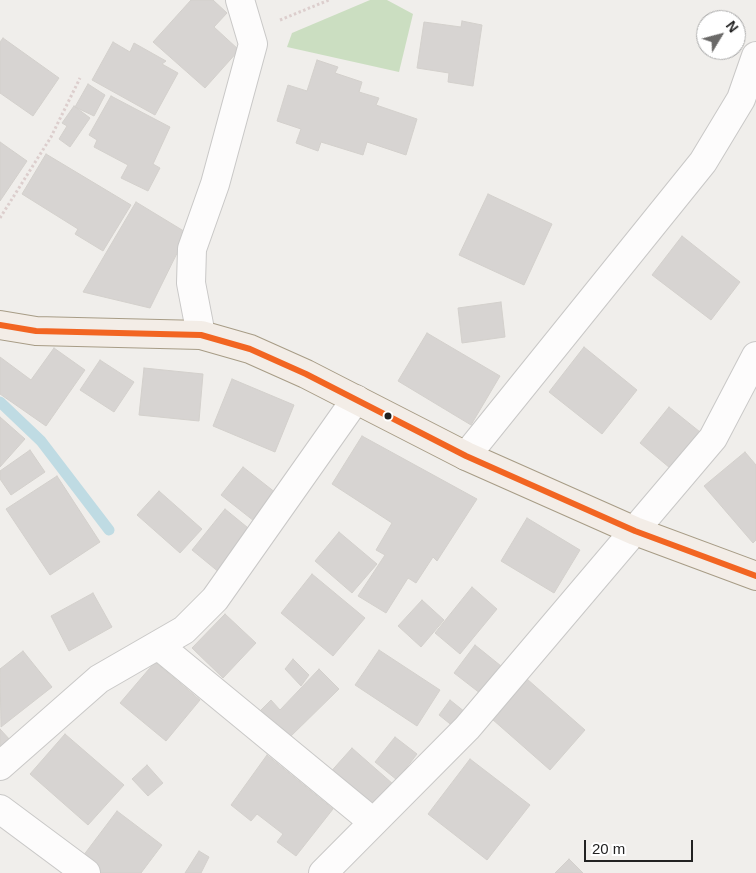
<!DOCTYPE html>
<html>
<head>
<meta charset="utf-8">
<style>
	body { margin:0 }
	#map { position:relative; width:756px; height:873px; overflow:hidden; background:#f0eeeb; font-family:Arial,sans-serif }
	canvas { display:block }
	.north { position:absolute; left:696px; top:10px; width:50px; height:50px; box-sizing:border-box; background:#fff; border:1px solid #a7a7a7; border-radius:50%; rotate:53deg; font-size:14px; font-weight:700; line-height:20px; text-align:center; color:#222 }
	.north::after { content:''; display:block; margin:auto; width:18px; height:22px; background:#6a6968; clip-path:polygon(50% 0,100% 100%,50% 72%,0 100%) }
	.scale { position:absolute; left:584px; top:840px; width:109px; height:22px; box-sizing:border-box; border:2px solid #222; border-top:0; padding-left:6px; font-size:15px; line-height:18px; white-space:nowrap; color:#222; -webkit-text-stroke:4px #fff; paint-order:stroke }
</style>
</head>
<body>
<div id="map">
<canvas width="756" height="873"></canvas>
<div class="north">N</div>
<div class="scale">20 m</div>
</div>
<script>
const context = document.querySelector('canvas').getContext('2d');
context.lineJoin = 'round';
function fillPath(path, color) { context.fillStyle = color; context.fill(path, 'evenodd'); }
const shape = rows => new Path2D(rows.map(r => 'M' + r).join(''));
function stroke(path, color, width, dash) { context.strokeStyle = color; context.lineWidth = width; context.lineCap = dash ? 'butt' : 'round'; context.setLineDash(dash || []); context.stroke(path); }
fillPath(shape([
	[370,0,387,0,413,14,399,72,287,47,292,33]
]), '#cbdec1');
stroke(shape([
	[0,402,41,441,109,530]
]), '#bfdbe3', 11);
const building = shape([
	[191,0,213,0,227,13,214,27,239,50,205,88,153,42,191,0],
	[462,21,482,25,473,86,448,82,449,73,417,68,424,22,461,27,462,21],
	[3,38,59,78,33,116,0,93,0,42,3,38],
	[113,42,130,52,134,43,166,61,162,64,178,73,155,115,92,80,113,42],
	[317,60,338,67,335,73,362,82,359,92,379,98,376,105,417,119,406,155,367,142,363,155,321,142,318,151,296,143,301,129,277,121,288,85,307,91,317,60],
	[88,84,105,95,94,116,75,107,88,84],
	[111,96,170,127,153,164,160,168,148,191,121,178,128,165,94,147,97,140,89,135,111,96],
	[74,106,90,118,70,147,59,139,67,126,62,123,74,106],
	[0,142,27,161,0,201,0,142],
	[46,154,131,205,103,251,75,234,78,229,22,194,46,154],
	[488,194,552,224,524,285,459,255,488,194],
	[136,202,187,233,150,308,83,292,136,202],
	[682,236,740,282,711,320,652,275,682,236],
	[501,302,505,337,462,343,458,308,501,302],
	[427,333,500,376,471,425,398,381,427,333],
	[584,347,637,390,602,434,549,392,584,347],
	[54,348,85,370,46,426,0,394,0,357,31,380,54,348],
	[100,360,134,382,114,412,80,390,100,360],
	[144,368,203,374,199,421,139,415,144,368],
	[232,379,294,405,275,452,213,426,232,379],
	[669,407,705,436,676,473,640,443,669,407],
	[0,417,25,439,0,467,0,417],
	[362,436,477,499,437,561,433,557,416,583,408,578,386,613,358,596,385,555,376,550,392,523,332,484,362,436],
	[30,450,45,472,11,495,0,479,0,471,30,450],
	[745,452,756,465,756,540,753,543,704,486,745,452],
	[243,467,276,493,254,521,221,495,243,467],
	[57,476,100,542,50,575,6,509,57,476],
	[159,491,202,529,180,553,137,515,159,491],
	[225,509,253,532,220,573,192,550,225,509],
	[527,518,580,550,554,593,501,561,527,518],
	[339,532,377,564,352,593,315,561,339,532],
	[312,574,365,618,333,656,281,613,312,574],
	[472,587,497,609,460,654,435,633,472,587],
	[93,593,112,627,69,651,51,616,93,593],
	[422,600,444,620,421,647,398,626,422,600],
	[225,614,256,643,223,678,192,648,225,614],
	[475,645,506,670,485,697,454,673,475,645],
	[379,650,440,690,417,726,355,685,379,650],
	[23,651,52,687,1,727,0,669,23,651],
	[293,659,309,675,301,686,285,669,293,659],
	[155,662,200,700,166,741,120,703,155,662],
	[319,669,339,689,289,738,258,713,271,700,280,710,319,669],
	[527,679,585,730,550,770,492,719,527,679],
	[450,700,465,712,454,727,439,715,450,700],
	[0,729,11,741,0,752,0,729],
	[65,734,124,785,88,825,30,774,65,734],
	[395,737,417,754,397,780,375,762,395,737],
	[352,748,393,784,368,812,327,776,352,748],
	[267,755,333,809,296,856,277,842,283,834,257,814,251,821,231,805,267,755],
	[470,759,530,805,487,860,428,814,470,759],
	[147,765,163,783,148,796,132,779,147,765],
	[117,811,162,845,141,873,98,873,80,860,117,811],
	[199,851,209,857,201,873,185,873,199,851],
	[569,859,583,873,555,873,569,859]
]);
fillPath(building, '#d7d4d2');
stroke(building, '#d3d0cc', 1);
const street = shape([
	[201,335,191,283,192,249,215,184,253,44,240,0],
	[466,456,703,162,741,99,756,56],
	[158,645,373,822],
	[0,766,99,679,184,630,215,599,356,399],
	[0,809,86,873],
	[323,873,467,728,713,438,756,356]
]);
const primary = shape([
	[0,325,36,331,201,335,250,349,306,374,466,456,635,531,756,576]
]);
stroke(street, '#c9c8c7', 30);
stroke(primary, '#a79c86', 30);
stroke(shape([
	[280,20,329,0],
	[0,218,51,137,80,78]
]), '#dccecd', 3, [2.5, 2.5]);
stroke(street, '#fdfcfc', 28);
stroke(primary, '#f3ede7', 28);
stroke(shape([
	[0,325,36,331,201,335,250,349,306,374,466,456,635,531,756,576]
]), '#f26522', 6);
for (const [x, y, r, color] of [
	[388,416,4.5,"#222"]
]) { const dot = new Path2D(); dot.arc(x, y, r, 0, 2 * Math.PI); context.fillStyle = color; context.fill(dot); stroke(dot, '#fff', 2); }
</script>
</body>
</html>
